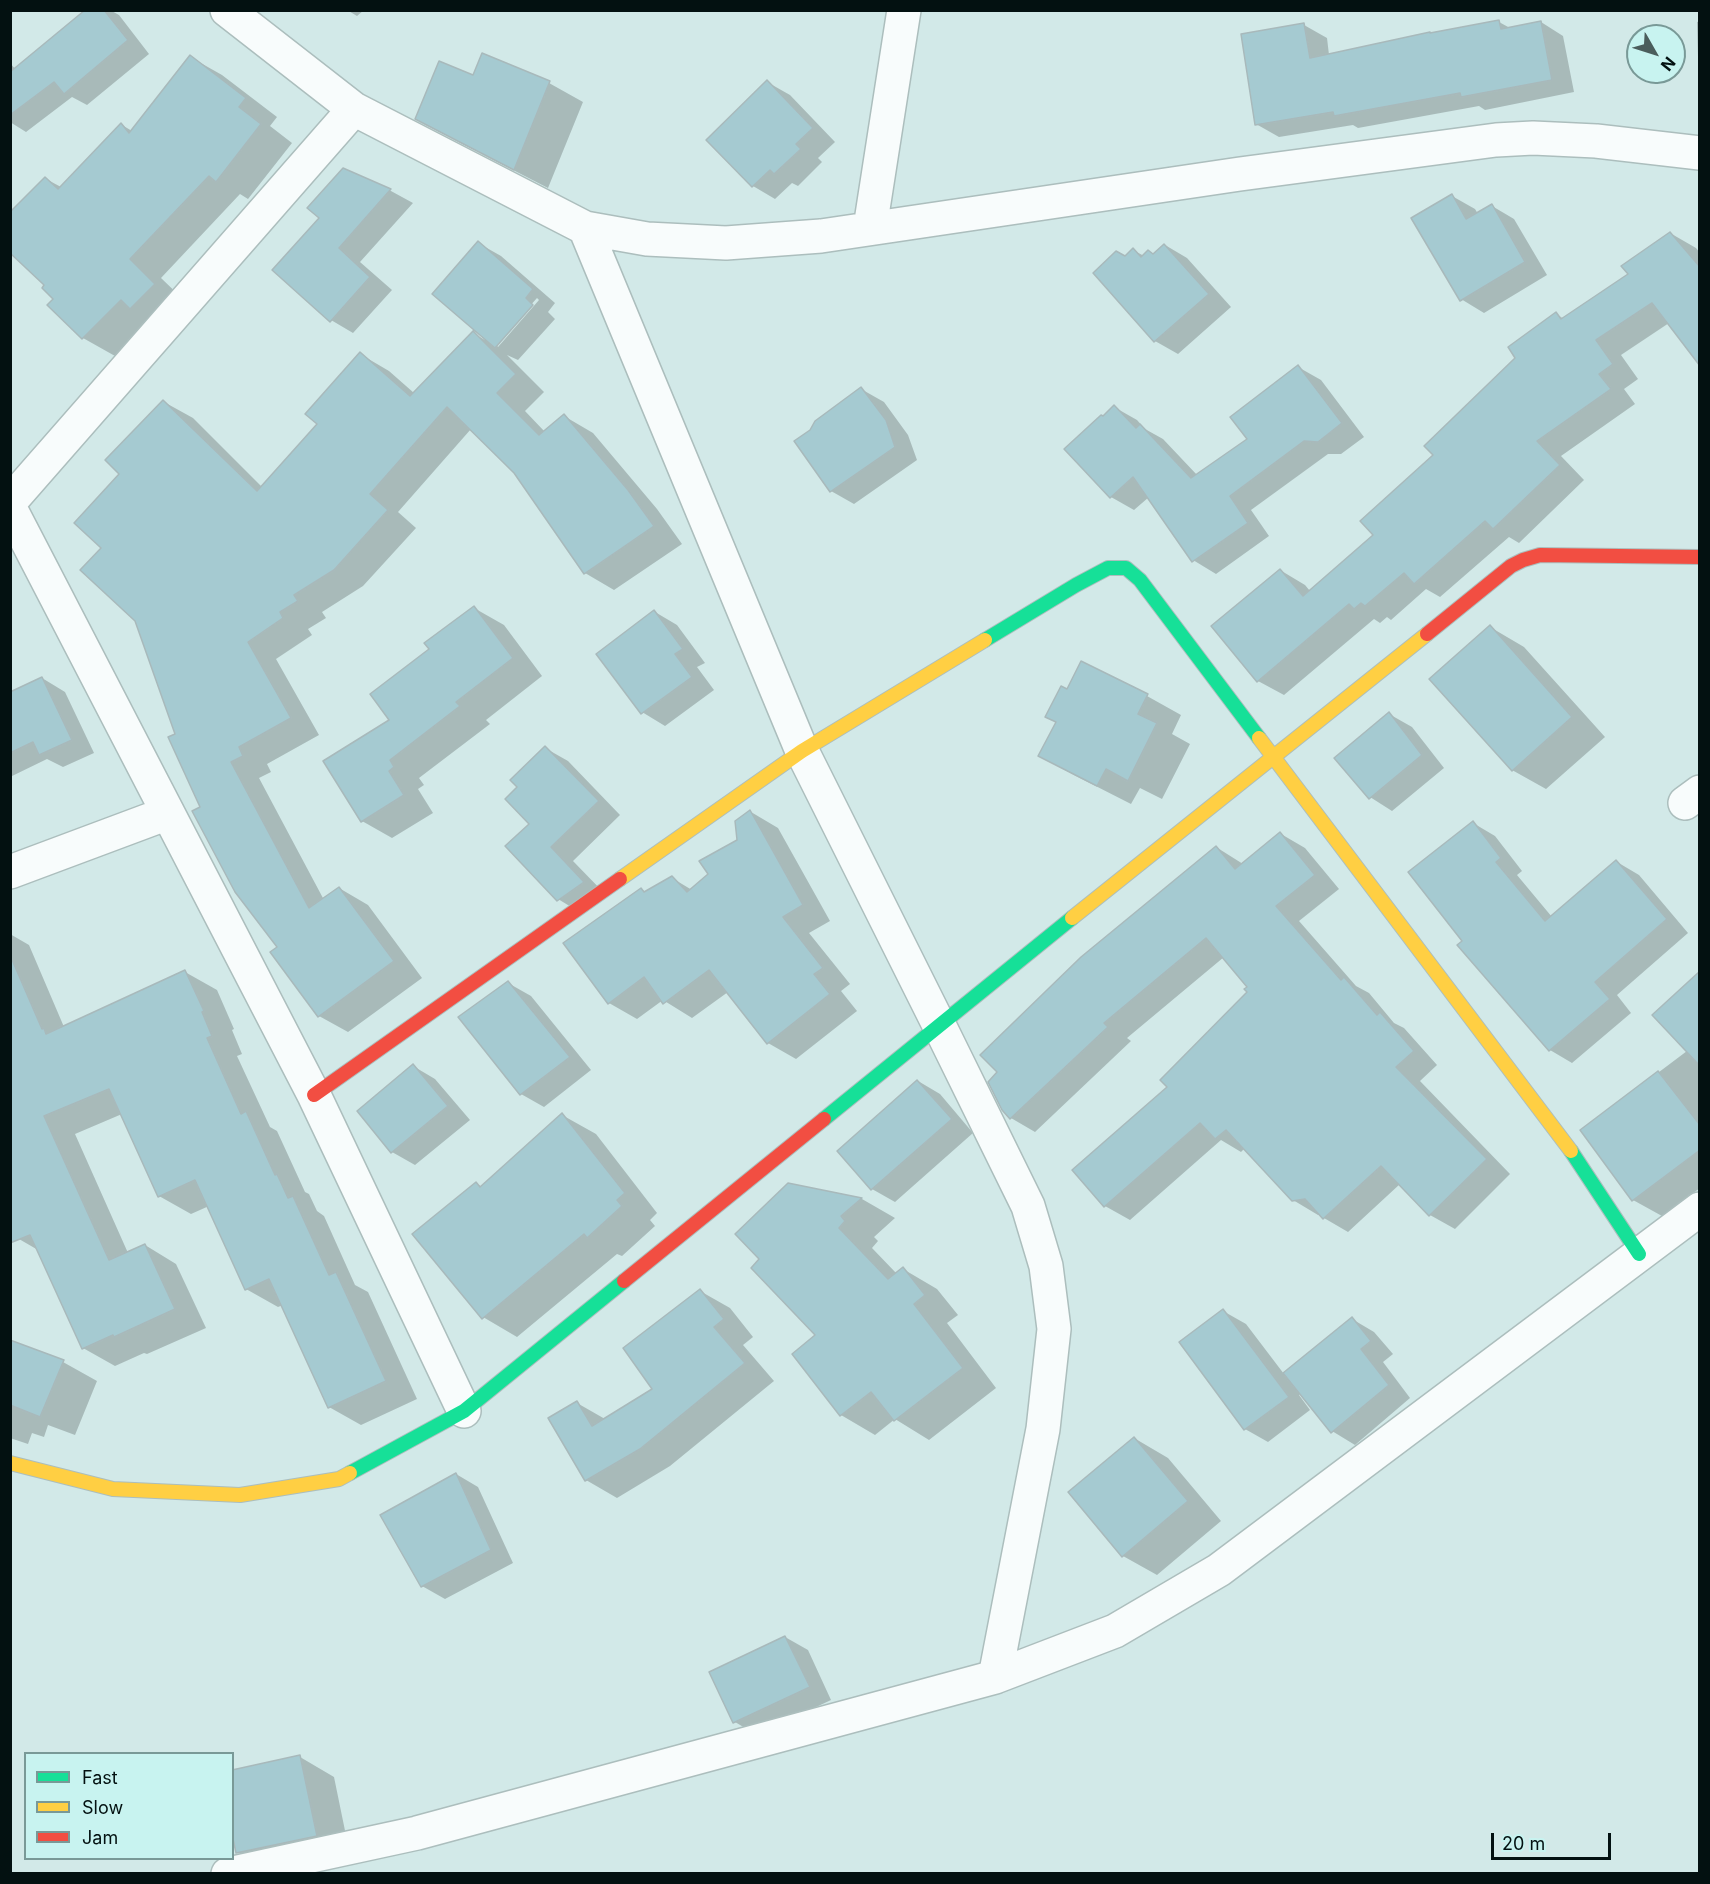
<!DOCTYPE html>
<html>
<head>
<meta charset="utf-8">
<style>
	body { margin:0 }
	#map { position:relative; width:1710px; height:1884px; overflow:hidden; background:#d2e9e8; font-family:Inter,sans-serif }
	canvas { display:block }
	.frame { position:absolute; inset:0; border:12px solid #031111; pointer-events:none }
	.legend { position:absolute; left:24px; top:1752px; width:210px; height:108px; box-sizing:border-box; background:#c8f3f0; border:2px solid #799997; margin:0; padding:8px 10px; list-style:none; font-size:18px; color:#031111 }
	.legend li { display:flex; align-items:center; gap:12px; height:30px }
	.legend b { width:30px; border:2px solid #799997 }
	.north { position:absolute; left:1626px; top:24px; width:60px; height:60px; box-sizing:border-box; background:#c8f3f0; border:2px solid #799997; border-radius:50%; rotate:129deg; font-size:16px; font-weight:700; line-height:24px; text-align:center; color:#031111 }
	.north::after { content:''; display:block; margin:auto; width:21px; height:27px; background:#4b5d5c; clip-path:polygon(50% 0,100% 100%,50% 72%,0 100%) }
	.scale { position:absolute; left:1491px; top:1833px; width:120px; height:27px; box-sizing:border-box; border:3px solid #031111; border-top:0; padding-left:8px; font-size:18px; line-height:21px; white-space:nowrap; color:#031111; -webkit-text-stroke:4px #c8f3f0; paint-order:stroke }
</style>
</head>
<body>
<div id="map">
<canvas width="1710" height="1884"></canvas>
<div class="frame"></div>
<ul class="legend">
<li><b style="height:8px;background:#16e098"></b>Fast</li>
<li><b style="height:8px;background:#ffcf43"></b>Slow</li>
<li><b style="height:8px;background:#f24e42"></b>Jam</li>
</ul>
<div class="north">N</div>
<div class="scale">20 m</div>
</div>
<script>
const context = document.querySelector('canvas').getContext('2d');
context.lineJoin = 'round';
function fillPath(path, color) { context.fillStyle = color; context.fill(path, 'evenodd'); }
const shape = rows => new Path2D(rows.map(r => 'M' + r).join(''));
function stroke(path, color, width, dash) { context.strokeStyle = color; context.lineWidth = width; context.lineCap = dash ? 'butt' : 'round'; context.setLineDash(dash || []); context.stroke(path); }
fillPath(shape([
	[87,10,110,10,119,15,149,54,87,105,72,97,26,132,10,122,10,63,16,70],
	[347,10,364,10,357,16],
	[1700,21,1700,58,1698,57,1697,22],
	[1499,22,1510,28,1541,22,1563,36,1574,92,1485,110,1479,106,1358,128,1353,125,1279,137,1256,124,1304,25,1327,38,1329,55],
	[482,55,549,83,583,102,548,188,451,138,417,119,474,77],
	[190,57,222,75,277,117,270,126,292,143,248,199,240,194,161,278,186,302,151,320,115,356,83,338,49,305,55,299,45,285,46,179,61,187,122,125,132,131],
	[767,82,790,95,835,142,818,158,822,162,798,186,792,183,775,199,753,186],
	[343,170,391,191,413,203,360,262,392,290,353,333,331,320,321,218],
	[1452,196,1475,209,1478,214,1492,206,1514,219,1547,275,1484,313,1461,299],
	[1670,233,1696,248,1700,253,1700,363,1669,323,1621,355,1638,379,1624,389,1635,404,1561,456,1584,480,1519,543,1509,537,1440,597,1426,589,1391,620,1387,617,1380,623,1374,619,1284,695,1258,681,1280,570,1305,585,1310,591,1375,535,1436,455,1556,314,1564,319,1630,274],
	[478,243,501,256,555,303,548,312,555,319,518,360,507,355,544,392,525,411,545,432,564,416,593,433,657,509,682,544,614,590,585,573,515,472,471,429,398,512,416,528,363,586,322,612,326,618,308,629,312,635,276,659,319,735,267,764,271,772,259,778,324,900,339,888,368,905,422,978,348,1032,319,1016,279,947,202,808,136,620,103,548,121,474,164,402,193,418,262,487,319,424,360,354,389,371,414,393,473,333,485,340],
	[537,298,539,300,498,347,496,344],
	[1165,245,1187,258,1231,307,1178,354,1155,341,1125,257,1133,250,1144,256,1149,251,1155,255],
	[1298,367,1321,380,1364,437,1341,454,1328,454,1251,510,1269,536,1216,574,1193,560,1149,497,1134,510,1111,497,1066,449,1114,407,1137,420,1145,429,1163,439,1198,476,1249,440],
	[861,389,884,402,908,435,917,460,854,504,831,491,796,442],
	[474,608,504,625,542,676,486,720,490,724,419,778,424,785,418,789,433,813,392,838,362,821,392,720,431,649],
	[655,612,677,625,705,663,697,667,714,690,665,726,642,712],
	[1490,627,1524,647,1605,737,1546,789,1512,770],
	[42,678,65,692,94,753,63,767,47,759,10,777,10,694],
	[1147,696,1181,715,1172,734,1190,744,1162,799,1140,788,1131,804,1074,775,1040,756,1057,722],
	[1389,714,1412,727,1444,768,1392,811,1370,797],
	[545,748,568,761,620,815,573,861,606,895,581,913,558,899,519,787],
	[751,812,778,828,830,921,809,933,850,984,841,991,857,1011,796,1059,768,1043,728,992,692,1018,663,1000,637,1019,609,1003,641,889,646,892,672,878,692,890,710,875,738,841],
	[1473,823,1495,836,1522,871,1517,875,1552,917,1617,862,1639,875,1688,933,1617,995,1631,1013,1572,1063,1550,1050,1464,942],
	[1281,834,1305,848,1339,889,1299,921,1356,986,1369,993,1394,1023,1404,1028,1437,1065,1420,1081,1510,1174,1455,1229,1430,1215,1400,1184,1348,1232,1324,1218,1320,1214,1318,1215,1293,1200,1245,1148,1241,1152,1221,1140,1130,1220,1105,1206,1169,1087,1249,993,1250,987,1224,957,1127,1038,1131,1041,1035,1132,1011,1118,1216,847,1243,864],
	[10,934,29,945,64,1027,185,972,217,990,234,1029,232,1030,242,1054,237,1056,270,1127,277,1131,305,1192,309,1194,317,1211,324,1216,355,1285,368,1292,417,1399,361,1425,329,1407,283,1305,278,1307,246,1289,209,1206,191,1214,159,1196,122,1114,75,1134,128,1253,145,1245,176,1264,206,1328,147,1354,144,1353,115,1366,83,1348,38,1250,19,1239,10,1220],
	[508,983,531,996,591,1070,544,1107,521,1094],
	[1700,987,1700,1188,1662,1216,1633,1200,1582,1130,1687,1051],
	[413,1066,435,1079,470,1120,415,1165,392,1152,359,1112],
	[918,1081,940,1094,973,1133,895,1202,872,1189],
	[562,1115,596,1134,657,1213,650,1220,655,1226,622,1256,617,1254,517,1337,483,1317,476,1184,483,1187],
	[788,1184,862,1199,895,1218,874,1237,878,1241,872,1248,897,1274,903,1269,937,1289,958,1315,947,1323,996,1388,929,1440,895,1419,875,1435,841,1415,818,1336,761,1259],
	[700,1291,730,1308,753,1337,743,1345,774,1381,670,1466,617,1498,586,1480,550,1419,577,1403,605,1419,654,1389],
	[1223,1311,1246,1324,1284,1374,1352,1319,1374,1332,1393,1354,1383,1362,1410,1398,1355,1445,1332,1431,1301,1393,1299,1395,1310,1410,1268,1442,1245,1429,1181,1342],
	[10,1342,63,1362,97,1381,75,1435,48,1425,44,1437,32,1433,28,1444,10,1438],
	[1134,1438,1168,1458,1221,1521,1157,1575,1123,1556],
	[456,1474,478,1487,513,1563,445,1599,422,1586],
	[785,1637,808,1650,831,1700,757,1735,735,1722],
	[300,1757,334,1777,350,1855,272,1872,238,1852]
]), '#0003');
const building = shape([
	[85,10,104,10,128,40,64,94,54,82,10,115,10,72,85,10],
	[1499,20,1501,29,1541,21,1552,80,1461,97,1460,93,1334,116,1333,112,1255,125,1241,34,1304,23,1310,58,1430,32,1430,33,1499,20],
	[482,53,550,81,514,170,415,119,439,61,473,75,482,53],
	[190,55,246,98,239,107,261,124,216,182,209,176,130,259,155,284,130,309,121,300,82,339,47,305,53,299,42,288,44,285,10,253,10,212,45,177,58,189,121,123,129,133,190,55],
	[767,80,813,128,796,144,801,149,774,174,770,170,752,187,706,140,767,80],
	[343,168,391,189,339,248,370,277,330,322,272,270,319,218,307,208,343,168],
	[1452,194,1466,219,1492,204,1525,262,1460,301,1411,218,1452,194],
	[1670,232,1700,267,1700,366,1652,303,1596,340,1613,364,1599,374,1611,389,1537,441,1560,465,1493,529,1485,521,1414,584,1404,573,1365,606,1361,603,1354,609,1349,604,1257,682,1211,626,1280,569,1303,596,1373,535,1360,521,1433,455,1424,446,1515,358,1508,347,1556,312,1561,319,1628,274,1621,266,1670,232],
	[478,241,533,289,526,298,533,305,495,348,432,294,478,241],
	[1164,244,1209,294,1154,342,1093,273,1116,251,1125,256,1133,248,1141,257,1148,250,1153,254,1164,244],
	[473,331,516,374,497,393,539,435,564,414,628,490,654,526,584,574,514,473,447,407,370,494,388,510,334,570,294,595,298,601,280,612,283,618,248,642,291,718,239,747,243,756,231,762,309,908,339,887,394,961,318,1017,270,952,277,947,235,892,192,811,200,807,168,737,175,734,135,621,80,570,101,548,74,523,119,474,105,460,163,400,257,491,317,424,305,414,360,352,410,396,473,331],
	[1298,365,1342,423,1318,442,1304,441,1230,496,1248,523,1192,562,1133,477,1110,498,1064,449,1101,415,1103,416,1114,405,1136,428,1140,424,1191,478,1247,439,1230,417,1298,365],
	[861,387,886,420,895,447,830,492,794,441,810,430,815,421,861,387],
	[474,606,513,658,456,702,460,706,390,760,394,767,389,771,404,795,361,822,323,761,389,720,370,694,429,649,424,643,474,606],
	[654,610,683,649,675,654,692,677,641,714,596,654,654,610],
	[1490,625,1572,717,1512,771,1429,679,1490,625],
	[1081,661,1148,694,1138,714,1157,723,1128,781,1106,769,1097,786,1038,756,1056,722,1045,717,1061,686,1067,689,1081,661],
	[42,677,72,740,39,755,33,742,10,753,10,692,42,677],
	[1389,712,1422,755,1369,799,1334,758,1389,712],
	[545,746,599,801,551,847,584,882,557,901,505,846,529,824,505,799,517,787,510,780,545,746],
	[750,810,803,905,783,917,823,968,814,974,830,994,767,1044,709,970,663,1004,644,977,608,1004,563,943,641,888,644,892,672,876,687,892,708,874,699,861,737,840,735,821,750,810],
	[1473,821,1501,858,1496,862,1545,921,1616,860,1667,919,1595,982,1610,999,1549,1051,1457,945,1462,941,1408,872,1473,821],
	[1280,832,1315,875,1276,906,1341,980,1344,977,1377,1015,1380,1012,1414,1051,1396,1067,1487,1159,1429,1216,1381,1166,1323,1219,1305,1199,1292,1201,1226,1130,1215,1139,1200,1123,1104,1207,1072,1170,1167,1087,1160,1080,1247,992,1244,989,1247,987,1206,938,1104,1023,1108,1027,1010,1119,1002,1110,988,1082,997,1072,980,1055,1081,957,1216,846,1235,869,1280,832],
	[10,955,42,1029,44,1028,46,1034,185,970,204,1011,202,1012,212,1036,207,1038,241,1114,246,1111,275,1175,277,1174,288,1198,293,1196,329,1275,336,1272,386,1381,328,1408,269,1279,245,1290,195,1180,158,1197,109,1089,44,1116,109,1260,145,1244,175,1309,114,1337,113,1335,82,1349,30,1235,10,1243,10,955],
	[1700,971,1700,1066,1652,1015,1700,971],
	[508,981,570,1057,520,1095,458,1017,508,981],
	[413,1064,448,1106,391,1153,357,1111,413,1064],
	[1658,1071,1700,1125,1700,1150,1632,1201,1580,1130,1658,1071],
	[917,1080,952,1119,871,1190,837,1151,917,1080],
	[562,1113,625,1193,617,1200,622,1206,587,1238,584,1234,482,1319,412,1234,476,1182,480,1187,562,1113],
	[788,1183,862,1198,841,1216,845,1221,839,1228,888,1279,903,1267,925,1295,914,1304,963,1368,894,1421,871,1392,840,1416,792,1354,815,1335,751,1268,759,1259,735,1234,788,1183],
	[700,1289,724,1319,714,1327,745,1363,640,1449,585,1481,548,1418,577,1401,592,1426,652,1389,623,1348,700,1289],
	[1223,1309,1289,1397,1244,1430,1179,1342,1223,1309],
	[1352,1317,1371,1341,1361,1349,1389,1385,1331,1433,1283,1373,1352,1317],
	[10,1340,64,1360,40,1417,10,1405,10,1340],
	[1134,1437,1188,1501,1122,1557,1068,1492,1134,1437],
	[456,1473,491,1550,421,1587,380,1515,456,1473],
	[785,1636,810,1687,733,1723,709,1672,785,1636],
	[300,1755,317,1836,236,1853,232,1834,232,1770,300,1755]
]);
fillPath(building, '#a5cad1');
stroke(building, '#a8b9bb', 1.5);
const street = shape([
	[227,10,354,109,585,228,647,239,726,243,821,236,1240,174,1496,140,1533,138,1596,141,1700,153],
	[585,228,802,751,939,1025,1028,1206,1046,1266,1054,1329,1043,1429,995,1677],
	[870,228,904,10],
	[10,502,354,109],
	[10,508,314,1095,464,1411],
	[1685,803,1700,792],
	[10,872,168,813],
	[228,1874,417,1833,995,1677,1115,1631,1219,1570,1700,1209]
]);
const fast = shape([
	[985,640,1076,585,1108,568,1126,568,1140,580,1259,738],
	[824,1119,1072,918],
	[1571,1151,1639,1254],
	[350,1473,464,1411,624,1281]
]);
const slow = shape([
	[1259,738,1571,1151],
	[620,879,802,751,985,640],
	[1072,918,1427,634],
	[10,1463,113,1489,240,1495,339,1479,350,1473]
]);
const jam = shape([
	[1427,634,1511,566,1523,560,1540,555,1700,557],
	[314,1095,620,879],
	[624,1281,824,1119]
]);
stroke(street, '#acbebd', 36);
stroke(fast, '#acbebd', 16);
stroke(slow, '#acbebd', 16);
stroke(jam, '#acbebd', 16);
stroke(street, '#f8fcfc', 33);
stroke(fast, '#16e098', 14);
stroke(slow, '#ffcf43', 14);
stroke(jam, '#f24e42', 14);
</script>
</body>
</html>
